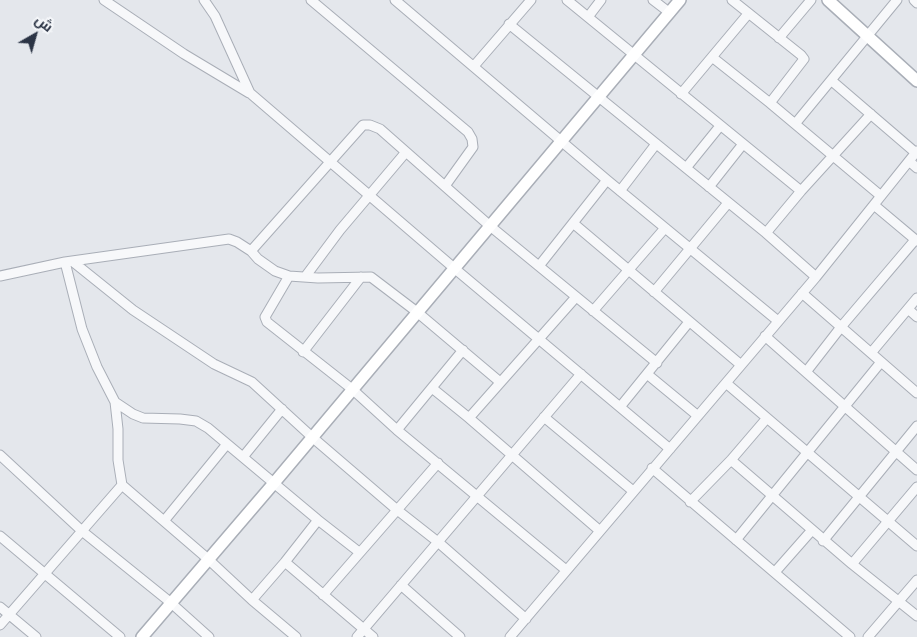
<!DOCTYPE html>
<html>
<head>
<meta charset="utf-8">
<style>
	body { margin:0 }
	#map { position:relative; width:917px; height:637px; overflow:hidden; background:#e4e7ec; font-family:Commissioner,Cairo,sans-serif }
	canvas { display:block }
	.north { position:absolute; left:10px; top:10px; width:50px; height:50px; -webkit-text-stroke:4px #f4f6f9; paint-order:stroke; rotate:38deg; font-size:14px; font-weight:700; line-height:20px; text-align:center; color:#2b3445 }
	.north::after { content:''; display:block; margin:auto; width:18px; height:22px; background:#2b3445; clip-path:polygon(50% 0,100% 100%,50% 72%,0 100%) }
</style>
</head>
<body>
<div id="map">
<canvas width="917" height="637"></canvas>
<div class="north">ش</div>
</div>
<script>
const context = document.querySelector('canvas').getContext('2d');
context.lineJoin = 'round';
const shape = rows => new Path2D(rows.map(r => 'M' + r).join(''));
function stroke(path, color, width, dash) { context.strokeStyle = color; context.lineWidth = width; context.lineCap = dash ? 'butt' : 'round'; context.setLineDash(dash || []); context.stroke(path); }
const street = shape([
	[104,0,184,54,249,93],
	[204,0,215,16,250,93,454,268,670,449],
	[311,0,468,132,472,139,473,147,445,186],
	[395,0,607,180,778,321],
	[567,0,801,191],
	[653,0,670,13],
	[732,0,801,55,804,59,770,103],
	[914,0,917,3],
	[588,17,601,0],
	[509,24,766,233,816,277],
	[779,38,811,0],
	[712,57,770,103,881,196],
	[474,66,531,0],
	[832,81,916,153],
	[681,94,748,14],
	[795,124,897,0],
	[909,161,917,168],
	[686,168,720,126],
	[709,187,743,144],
	[620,191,656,144],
	[874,205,917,241],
	[573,223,741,365],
	[766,233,801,191,871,114],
	[251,251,363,125,370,125,380,129,490,226,657,363],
	[72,261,133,310,214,364,252,382,312,437,396,509,438,542,526,619],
	[65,262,82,329,97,367,115,402,118,429,118,460,122,485,208,559,252,600,296,637],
	[539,266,607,180],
	[0,276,65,262,229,239,237,242,251,251,258,259,275,271,289,276,318,278,371,277,417,312,500,382],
	[289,276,265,317,267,322,352,389,397,430,566,570],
	[305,277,340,230,406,152],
	[654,292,728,203],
	[802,293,917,393],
	[908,309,917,317],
	[593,311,665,228],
	[765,336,917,470],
	[303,352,361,277],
	[871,353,917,298],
	[806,372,841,327,915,240],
	[647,374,698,416],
	[726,383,917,546],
	[432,388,469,418,600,531],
	[115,402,133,414,143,418,180,419,196,421,208,428,318,520,359,552],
	[620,407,689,322],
	[544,417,633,491],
	[469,418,576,297],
	[397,430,463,350],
	[0,455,82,531,170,602,209,637],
	[243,457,282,409],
	[731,460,852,564,917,616],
	[652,468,850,637],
	[690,502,731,460,767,418],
	[164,521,227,444],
	[0,536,120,637],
	[736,540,881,362],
	[823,541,917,426],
	[285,562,373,637],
	[852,564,917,487],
	[775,572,812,530],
	[401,585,460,637],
	[323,595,438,463],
	[252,600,285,562,318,520],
	[0,607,36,637],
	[0,625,122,485],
	[357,637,581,374],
	[510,637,816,277,917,151],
	[868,637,917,580]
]);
const secondary = shape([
	[828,0,917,81],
	[142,637,274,483,680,0]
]);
stroke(street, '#a9aeb7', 11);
stroke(secondary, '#a9aeb7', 14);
stroke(street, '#f7f8fa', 9);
stroke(secondary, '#fff', 11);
</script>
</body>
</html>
